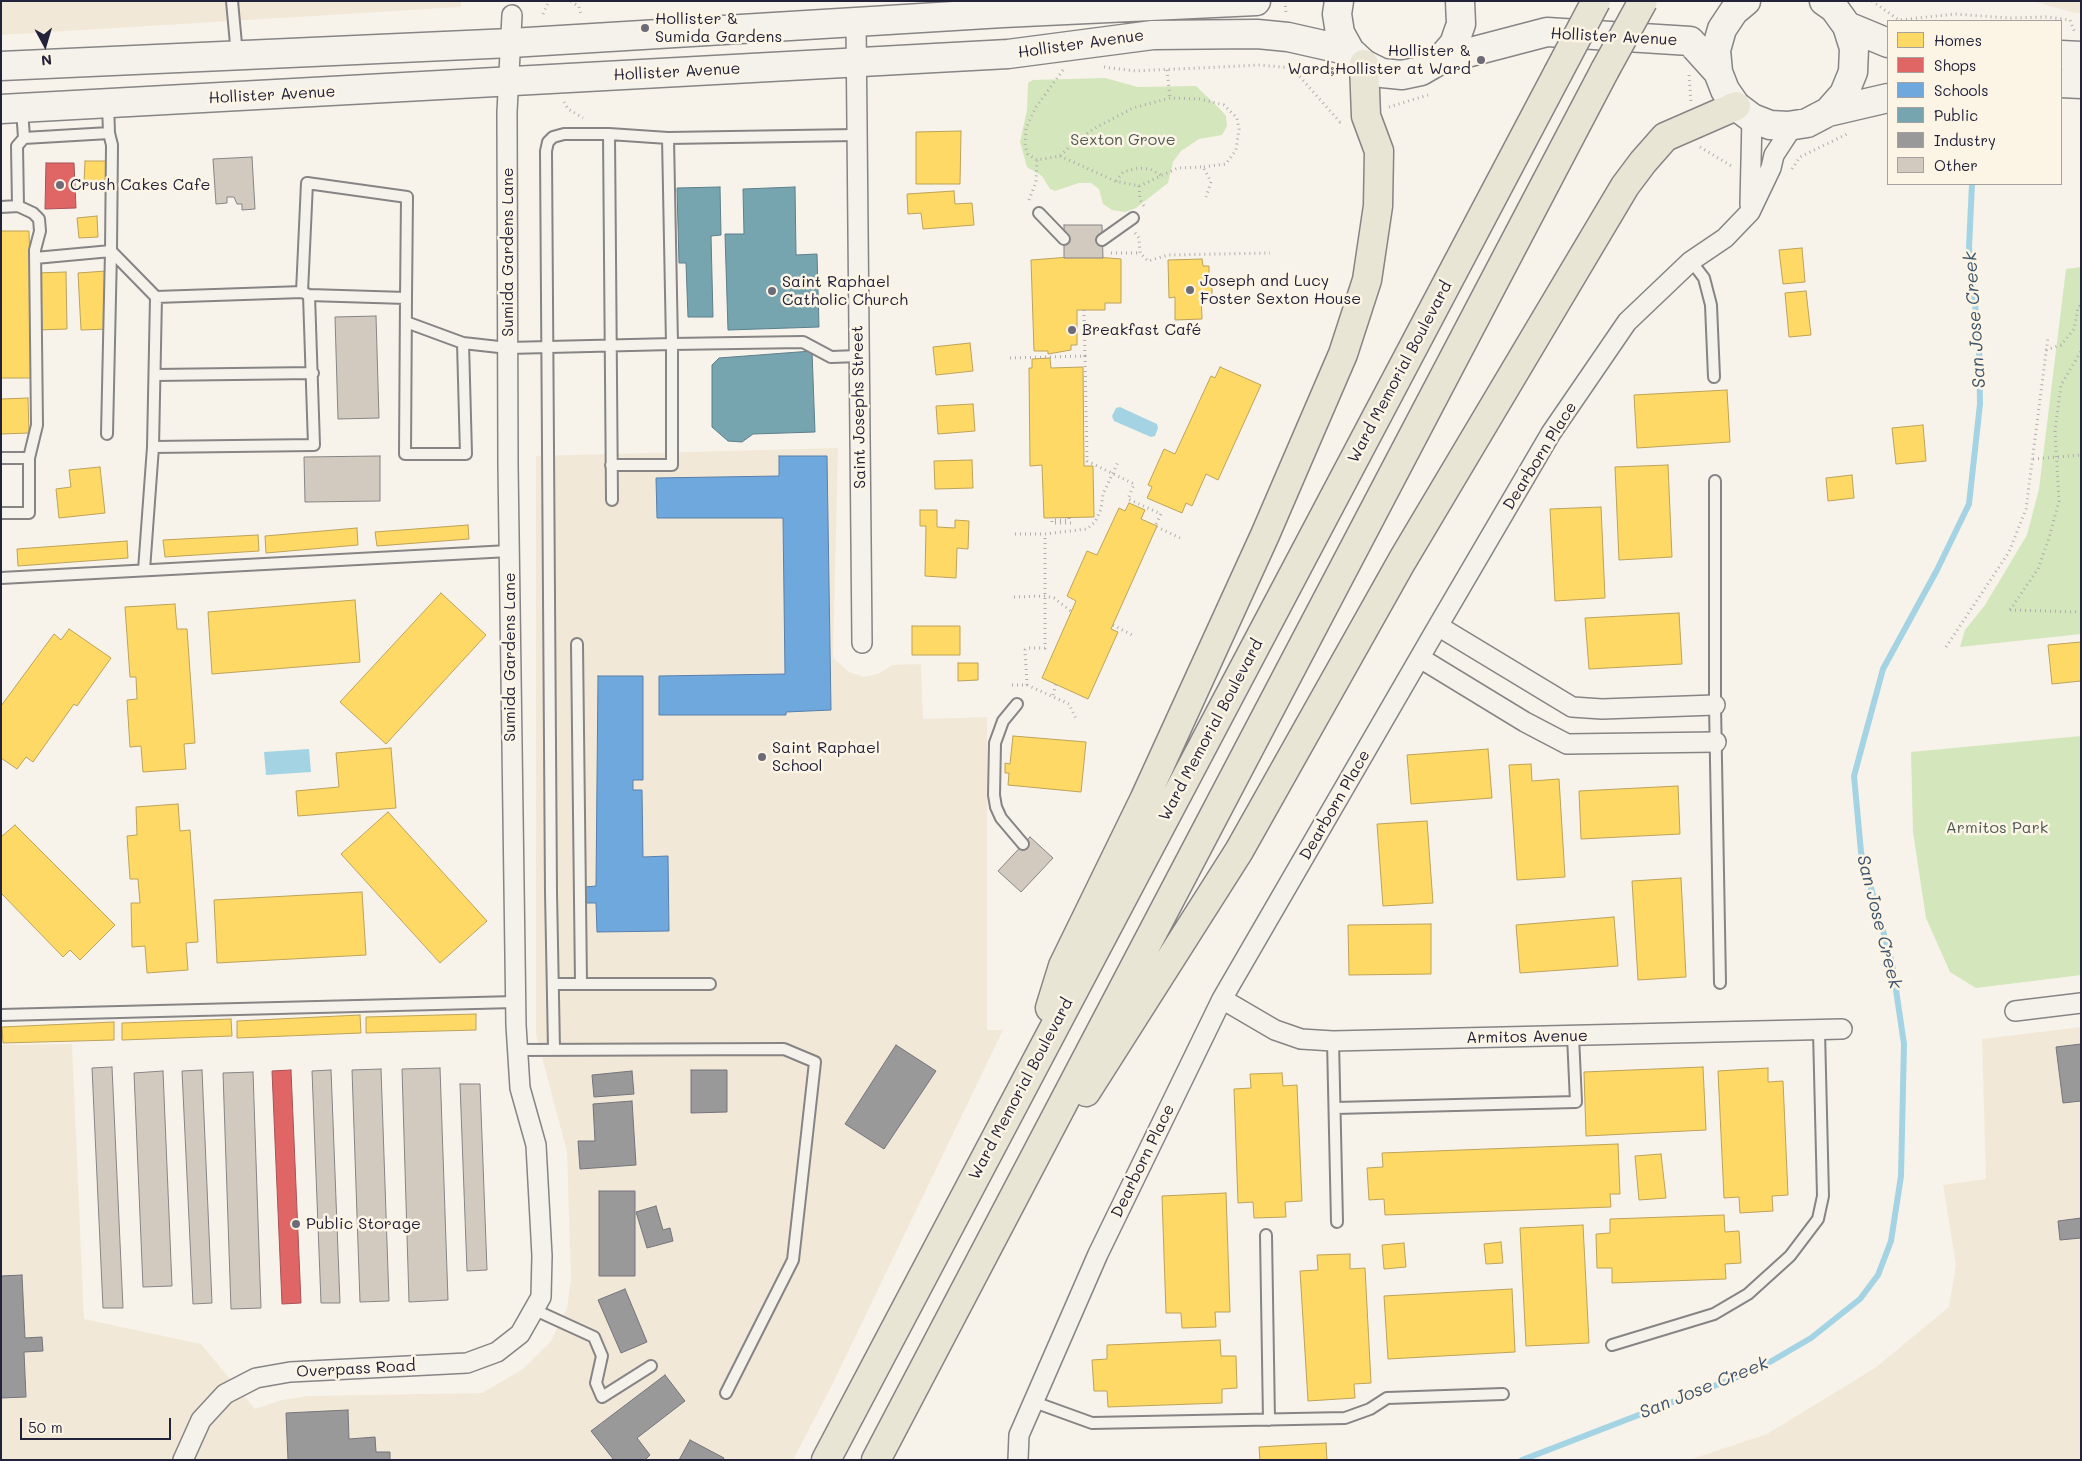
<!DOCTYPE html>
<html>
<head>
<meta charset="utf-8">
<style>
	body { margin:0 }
	#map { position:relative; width:2082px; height:1461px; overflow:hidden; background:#f7f3ea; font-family:Mali,sans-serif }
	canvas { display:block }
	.frame { position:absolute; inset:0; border:2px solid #22223b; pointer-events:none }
	.legend { position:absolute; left:1887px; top:20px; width:175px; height:165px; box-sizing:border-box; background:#fcf5e5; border:1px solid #a5a1a1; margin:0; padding:6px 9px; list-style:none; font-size:15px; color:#22223b }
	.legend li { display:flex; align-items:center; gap:10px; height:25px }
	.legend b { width:25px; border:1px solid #a5a1a1 }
	.north { position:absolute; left:20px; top:20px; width:50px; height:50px; -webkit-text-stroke:4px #fcf5e5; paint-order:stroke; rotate:174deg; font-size:14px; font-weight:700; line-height:20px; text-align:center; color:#22223b }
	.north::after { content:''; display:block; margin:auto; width:18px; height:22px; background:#22223b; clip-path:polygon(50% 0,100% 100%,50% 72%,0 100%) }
	.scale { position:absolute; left:20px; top:1418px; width:151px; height:22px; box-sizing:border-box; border:2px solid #22223b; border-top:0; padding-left:6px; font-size:15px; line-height:18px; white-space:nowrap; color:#22223b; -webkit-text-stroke:4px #fcf5e5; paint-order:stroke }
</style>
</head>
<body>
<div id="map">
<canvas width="2082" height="1461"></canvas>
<div class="frame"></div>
<ul class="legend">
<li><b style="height:14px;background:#ffd966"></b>Homes</li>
<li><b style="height:14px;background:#e06666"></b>Shops</li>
<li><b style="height:14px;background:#6fa8dc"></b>Schools</li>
<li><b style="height:14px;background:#76a5af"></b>Public</li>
<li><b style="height:14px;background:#999"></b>Industry</li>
<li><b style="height:14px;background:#d3cabf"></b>Other</li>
</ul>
<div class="north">N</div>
<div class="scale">50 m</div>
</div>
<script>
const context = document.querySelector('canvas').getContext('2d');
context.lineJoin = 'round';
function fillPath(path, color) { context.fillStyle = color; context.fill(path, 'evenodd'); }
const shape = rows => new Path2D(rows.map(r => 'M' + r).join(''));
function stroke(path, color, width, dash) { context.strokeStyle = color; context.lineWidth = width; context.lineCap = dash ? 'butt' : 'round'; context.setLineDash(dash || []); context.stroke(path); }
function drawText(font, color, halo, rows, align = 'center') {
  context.font = font + ' Mali,sans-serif'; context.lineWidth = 5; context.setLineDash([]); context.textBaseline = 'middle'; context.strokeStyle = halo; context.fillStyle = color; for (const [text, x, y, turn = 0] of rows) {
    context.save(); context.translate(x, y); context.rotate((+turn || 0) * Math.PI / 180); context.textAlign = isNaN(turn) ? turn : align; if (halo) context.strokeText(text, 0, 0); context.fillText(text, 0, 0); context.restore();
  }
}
fillPath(shape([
	[1,1,461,1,461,7,1,35],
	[2032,1,2081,1,2081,13,2075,13],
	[838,448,833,658,849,672,865,677,880,673,892,665,921,664,923,719,987,717,987,1030,1003,1030,832,1385,793,1460,1,1460,1,1045,72,1044,84,1319,201,1344,255,1409,282,1400,307,1396,482,1393,523,1369,551,1341,567,1308,571,1279,567,1152,536,1034,536,456],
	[2081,1027,2081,1460,1689,1460,1767,1434,1875,1368,1949,1307,1956,1265,1943,1185,1986,1179,1982,1039]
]), '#f2e8d7');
fillPath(shape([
	[1105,78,1138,87,1196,86,1221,110,1226,116,1227,126,1222,135,1199,139,1181,151,1173,162,1168,183,1136,208,1125,212,1112,210,1103,204,1099,189,1091,183,1079,183,1055,191,1050,189,1042,176,1027,167,1020,142,1027,110,1028,83,1033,80],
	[2081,267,2081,634,1960,647,1965,630,1985,605,2027,535,2039,489,2066,269],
	[2081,736,2081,975,1976,988,1950,972,1926,918,1913,832,1911,752]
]), '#d4e6bc');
fillPath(shape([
	[1120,407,1157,424,1158,428,1155,436,1151,437,1114,421,1112,416,1116,408],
	[309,749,311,772,266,775,264,752]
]), '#a4d4e4');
const homes = shape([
	[961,131,960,184,916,184,916,132,961,131],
	[85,161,107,161,107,184,84,183,85,161],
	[954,191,955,204,972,203,974,225,923,229,921,213,908,214,907,194,954,191],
	[97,216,98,237,79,238,77,218,97,216],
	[1,231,29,231,33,378,1,378,1,231],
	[1802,248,1805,282,1783,284,1779,250,1802,248],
	[1083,256,1121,259,1121,303,1105,303,1105,310,1077,310,1077,345,1071,345,1071,350,1048,354,1048,351,1034,351,1031,260,1083,256],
	[1202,259,1203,266,1209,266,1209,286,1212,286,1212,294,1201,294,1202,319,1175,320,1175,297,1169,298,1168,260,1202,259],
	[106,271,109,329,81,330,78,273,106,271],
	[66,272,67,329,38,330,37,273,66,272],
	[1806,291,1811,335,1789,337,1785,293,1806,291],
	[970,343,973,371,936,375,933,347,970,343],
	[1050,358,1051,368,1083,367,1084,466,1093,466,1094,517,1044,518,1042,465,1030,466,1029,368,1032,368,1032,359,1050,358],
	[1220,367,1261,385,1218,480,1206,474,1192,506,1186,503,1182,513,1147,498,1152,487,1148,485,1164,449,1175,454,1211,376,1215,378,1220,367],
	[1727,390,1730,442,1637,448,1634,395,1727,390],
	[28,398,29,433,1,434,1,399,28,398],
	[973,404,975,431,938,434,936,406,973,404],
	[1923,425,1926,461,1896,464,1892,428,1923,425],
	[972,460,973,488,935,489,934,461,972,460],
	[1668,465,1672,557,1619,560,1615,467,1668,465],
	[100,467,105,513,59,518,56,489,71,487,69,470,100,467],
	[1852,475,1854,498,1828,501,1826,478,1852,475],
	[1129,503,1145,510,1141,519,1157,526,1111,629,1118,632,1088,699,1042,678,1076,601,1067,596,1087,551,1097,555,1119,508,1125,511,1129,503],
	[1601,507,1605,598,1555,601,1550,509,1601,507],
	[920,510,937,510,937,527,955,528,955,520,969,521,968,549,957,548,956,578,925,576,926,526,920,526,920,510],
	[468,525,469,539,377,546,375,532,468,525],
	[357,528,358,545,266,553,265,536,357,528],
	[258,535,259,551,165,557,163,540,258,535],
	[127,541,128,558,18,566,17,549,127,541],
	[441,593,486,635,386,744,340,702,441,593],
	[355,600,360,662,212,674,208,612,355,600],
	[175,604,177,629,187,629,195,743,184,744,186,769,143,772,141,746,130,747,127,700,137,699,136,677,130,677,125,607,175,604],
	[1679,613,1682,664,1589,669,1585,618,1679,613],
	[912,626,960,626,960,655,912,655,912,626],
	[69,629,111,658,77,706,74,704,33,762,26,757,17,769,1,758,1,706,54,634,61,640,69,629],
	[2081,642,2081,681,2052,684,2048,645,2081,642],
	[958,663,978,663,978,680,958,681,958,663],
	[1013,736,1086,742,1081,792,1008,785,1009,773,1005,773,1005,763,1010,764,1013,736],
	[391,748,396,808,298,816,296,791,339,787,336,753,391,748],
	[1488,749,1492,798,1411,804,1407,755,1488,749],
	[1531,764,1532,781,1559,779,1565,877,1517,880,1509,765,1531,764],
	[1678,786,1680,834,1581,839,1579,791,1678,786],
	[178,804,180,831,190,830,198,942,186,943,188,970,147,973,145,946,132,947,131,903,140,903,138,879,130,879,127,836,137,835,136,807,178,804],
	[388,812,487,921,440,963,341,854,388,812],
	[1427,821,1433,903,1383,906,1377,824,1427,821],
	[15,825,115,925,80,960,70,950,63,957,1,893,1,837,15,825],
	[1681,878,1686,977,1638,980,1632,881,1681,878],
	[362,892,366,955,217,963,214,900,362,892],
	[1614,917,1618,966,1520,973,1516,925,1614,917],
	[1431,924,1431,974,1349,975,1348,925,1431,924],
	[476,1014,476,1030,366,1033,366,1017,476,1014],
	[360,1015,361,1033,237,1038,237,1021,360,1015],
	[231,1019,232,1036,122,1040,122,1023,231,1019],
	[114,1022,114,1040,3,1043,2,1027,114,1022],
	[1703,1067,1706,1130,1586,1136,1584,1072,1703,1067],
	[1768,1068,1768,1082,1783,1081,1788,1195,1772,1196,1773,1211,1740,1213,1739,1197,1724,1198,1718,1071,1768,1068],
	[1282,1073,1283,1086,1297,1085,1302,1201,1285,1202,1286,1217,1254,1218,1253,1202,1238,1203,1234,1089,1251,1088,1250,1074,1282,1073],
	[1618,1144,1620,1194,1610,1194,1611,1207,1385,1215,1384,1199,1369,1200,1367,1168,1383,1167,1382,1153,1618,1144],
	[1661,1154,1666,1198,1639,1200,1635,1156,1661,1154],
	[1226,1193,1230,1312,1215,1312,1216,1327,1182,1328,1181,1313,1166,1313,1162,1196,1226,1193],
	[1724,1215,1725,1232,1739,1231,1741,1263,1725,1264,1726,1279,1612,1283,1612,1268,1597,1268,1596,1234,1610,1233,1610,1219,1724,1215],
	[1583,1225,1589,1343,1526,1346,1520,1228,1583,1225],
	[1501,1242,1503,1263,1486,1264,1484,1244,1501,1242],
	[1404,1243,1406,1267,1384,1269,1382,1245,1404,1243],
	[1350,1254,1350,1269,1365,1268,1371,1383,1354,1384,1355,1398,1308,1401,1300,1271,1318,1270,1317,1255,1350,1254],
	[1512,1289,1515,1352,1388,1359,1384,1296,1512,1289],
	[1220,1340,1221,1356,1236,1356,1237,1388,1222,1389,1222,1403,1108,1407,1107,1391,1094,1391,1092,1360,1107,1359,1107,1345,1220,1340],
	[1326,1443,1327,1460,1260,1460,1259,1447,1326,1443]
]);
fillPath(homes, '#ffd966');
stroke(homes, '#bda259', 1);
const shops = shape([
	[46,163,74,163,76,208,45,209,46,163],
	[291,1070,301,1303,282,1304,272,1071,291,1070]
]);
fillPath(shops, '#e06666');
stroke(shops, '#a75259', 1);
const schools = shape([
	[779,456,827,456,831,710,786,712,786,715,659,715,659,676,785,674,783,518,657,518,656,478,779,476,779,456],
	[598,676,643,676,643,780,633,780,633,790,642,790,643,857,668,856,669,931,597,932,596,903,585,903,585,887,596,886,598,676]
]);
fillPath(schools, '#6fa8dc');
stroke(schools, '#5880ac', 1);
const public = shape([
	[720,187,721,235,711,236,713,317,688,317,686,263,679,263,677,188,720,187],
	[795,187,796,255,817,254,819,327,728,330,725,234,744,234,743,189,795,187],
	[812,351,815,432,753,434,742,442,728,441,712,427,712,365,719,358,812,351]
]);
fillPath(public, '#76a5af');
stroke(public, '#5d7e8c', 1);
const industry = shape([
	[2081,1044,2081,1101,2063,1103,2056,1047,2081,1044],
	[896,1045,936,1071,884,1149,845,1124,896,1045],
	[691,1070,727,1070,727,1112,691,1113,691,1070],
	[632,1071,634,1094,594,1097,592,1075,632,1071],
	[632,1101,636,1165,580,1169,578,1141,595,1141,593,1104,632,1101],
	[599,1191,635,1191,635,1276,599,1276,599,1191],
	[656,1206,663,1230,670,1228,673,1241,647,1248,636,1212,656,1206],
	[2081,1218,2081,1238,2060,1240,2058,1221,2081,1218],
	[22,1275,25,1338,42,1337,43,1351,24,1352,26,1397,1,1398,1,1276,22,1275],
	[625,1289,647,1342,621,1353,598,1300,625,1289],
	[665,1375,685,1401,637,1438,650,1455,645,1460,614,1460,591,1431,665,1375],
	[348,1410,349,1439,375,1437,376,1452,390,1452,390,1460,288,1460,286,1413,348,1410],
	[690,1440,724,1458,723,1460,679,1460,690,1440]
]);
fillPath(industry, '#999');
stroke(industry, '#75757d', 1);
stroke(shape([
	[1522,1460,1758,1369,1811,1338,1860,1299,1878,1275,1891,1241,1901,1176,1904,1044,1892,963,1861,852,1854,776,1883,669,1937,570,1969,504,1980,404,1979,342,1969,247,1972,184]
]), '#a4d4e4', 6);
const building = shape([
	[252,157,255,209,242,210,242,204,237,204,234,197,227,197,227,203,216,204,213,159,252,157],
	[1064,225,1102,225,1103,258,1064,258,1064,225],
	[376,316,379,418,338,419,335,317,376,316],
	[380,456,380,501,305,502,304,457,380,456],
	[1030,837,1053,858,1021,892,998,871,1030,837],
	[112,1067,123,1308,103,1308,92,1068,112,1067],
	[440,1068,448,1300,409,1302,402,1069,440,1068],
	[381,1069,389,1301,360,1302,352,1070,381,1069],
	[202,1070,212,1303,193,1304,182,1071,202,1070],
	[331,1070,340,1303,321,1303,312,1071,331,1070],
	[163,1071,172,1286,143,1287,134,1073,163,1071],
	[253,1072,261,1308,231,1309,223,1073,253,1072],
	[460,1084,480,1084,487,1270,467,1271,460,1084]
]);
fillPath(building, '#d3cabf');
stroke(building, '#868485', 1);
const service = shape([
	[232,1,237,55],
	[108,104,109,133],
	[24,138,109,133,112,145,111,251,35,258],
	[668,138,672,344,803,342,831,357,859,356],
	[1,207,18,206,17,146,24,138,22,109],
	[1039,213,1064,239],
	[1102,240,1133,218],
	[111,251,156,297],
	[1691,261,1704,278,1711,305,1714,377],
	[302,292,307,183,407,197,406,298],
	[406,322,463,343,508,348,672,344,672,465,611,465],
	[155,375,313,373],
	[107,434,111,251],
	[153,447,314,445,309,295],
	[1,458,29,458],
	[1715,481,1715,705,1720,983],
	[612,500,609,134,668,138,856,135],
	[1,513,29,513,29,458,37,425,35,250,40,231,39,219,33,213,18,206],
	[144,570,153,447,156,297,302,292,309,295,406,298,405,454,466,454,463,343],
	[1,578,509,551],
	[577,644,581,984],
	[1017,704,1003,721,995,743,994,795,996,807,1001,818,1023,844],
	[553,984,710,984],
	[1,1015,515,1002],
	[1333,1041,1337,1222],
	[554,1049,551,892,546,151,548,142,553,137,564,134,609,134],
	[517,1050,784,1049,815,1062,793,1260,726,1393],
	[1335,1108,1576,1102,1573,1036],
	[1266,1235,1269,1420],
	[535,1310,594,1337,602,1356,596,1383,602,1397,651,1366],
	[1612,1345,1714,1314,1748,1294,1790,1256,1818,1219,1823,1196,1819,1031],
	[1034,1402,1092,1423,1345,1418,1370,1409,1387,1398,1503,1394]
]);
const minor = shape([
	[856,22,862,643],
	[1750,205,1752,118],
	[1438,626,1572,707,1602,709,1715,705],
	[1420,658,1525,722,1567,744,1716,742],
	[1222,999,1275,1030,1301,1039,1333,1041,1842,1029],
	[2015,1011,2081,1003],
	[183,1460,201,1420,225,1394,256,1378,290,1372,467,1363,497,1352,520,1334,541,1297,542,1256,536,1145,520,1088,516,1025,508,465,507,112,512,15],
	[1018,1460,1019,1435,1098,1254,1222,999,1438,626,1551,433,1627,322,1691,261,1725,238,1750,212,1771,168,1774,155,1793,126]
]);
const secondary = shape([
	[1339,1,1337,14,1340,33,1350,51,1364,64,1382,73,1402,75,1421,71,1440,60,1454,44,1461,24,1460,1],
	[1746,1,1734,11,1722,29,1716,50,1718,72,1725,90,1736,106,1752,118,1770,125,1788,126,1807,123,1828,112,1844,94,1853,72,1854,48,1847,26,1834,8,1824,1],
	[1847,26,1888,43],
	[2061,55,2081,56],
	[1440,60,1547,32,1690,41,1718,72],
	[1,66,511,43,1003,13,1256,1],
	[2061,83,2081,84],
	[1,109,1008,54,1153,35,1257,34,1288,37,1350,51],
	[1828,112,1888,98]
]);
const motorway = shape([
	[1050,1008,1063,966,1144,800,1265,535,1343,354,1367,280,1378,206,1379,151,1366,116,1364,64],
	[1086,1092,1239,851,1402,561,1625,186,1643,162,1665,137,1736,106],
	[826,1460,1558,73],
	[876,1460,1605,70]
]);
stroke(service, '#868485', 14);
stroke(minor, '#868485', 22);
stroke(secondary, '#868485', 31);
stroke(motorway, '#868485', 31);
stroke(shape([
	[571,1,579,7,581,14],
	[1285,1,1286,13],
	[1872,1,1899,20,1955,14,2009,18,2047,17,2070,20,2075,33],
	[543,14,549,1],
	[1104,67,1135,71,1260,65,1292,68,1340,122,1343,121],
	[1063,70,1036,107,1026,128,1025,146,1028,154,1037,160,1060,156,1077,140,1097,127,1133,108,1170,98,1200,99,1224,105,1237,118,1239,129,1236,150,1226,164,1203,167],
	[1167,70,1170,98],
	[1689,75,1691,102],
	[564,102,568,109,583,118],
	[1389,107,1428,95],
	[1700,147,1733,167],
	[1060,156,1115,181,1139,186,1178,168,1203,167,1211,182,1206,197],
	[1792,169,1800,157,1849,133],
	[1116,181,1123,172,1138,168,1150,169,1162,176],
	[1139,186,1140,200,1144,206],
	[1029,200,1036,182,1037,160],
	[1135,233,1139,238,1140,253,1148,261,1168,255,1270,253],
	[1111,253,1140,253],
	[1084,310,1085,356],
	[2046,350,2061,345,2074,329,2078,307,2081,305],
	[1010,358,1085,356,1087,461,1134,484,1128,499,1161,514,1155,526,1180,538],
	[2033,459,2081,455],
	[1069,518,1069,520,1052,520,1052,523,1071,523],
	[1015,534,1045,534,1087,529,1095,522,1101,509,1103,494,1119,460],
	[1014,597,1045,596,1054,598,1072,612],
	[2010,610,2038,569,2049,538,2059,501,2055,431,2061,385,2081,351],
	[2010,610,2081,612],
	[1113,625,1132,635],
	[1946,647,2009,552,2026,509,2048,337],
	[1012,685,1027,685,1069,704,1077,721],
	[1027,685,1025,650,1027,648,1045,648,1045,534],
	[1053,695,1056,684]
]), '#b0aead', 3, [1, 4]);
stroke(service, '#f5f2ec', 10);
stroke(minor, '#f5f2ec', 19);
stroke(secondary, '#f5f2ec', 28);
stroke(motorway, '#e9e5d5', 28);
const motorwayBridge = shape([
	[1605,70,1643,1],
	[1558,73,1596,1]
]);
stroke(motorwayBridge, '#868485', 31, []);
stroke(motorwayBridge, '#e9e5d5', 28);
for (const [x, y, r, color] of [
	[645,28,5,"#6d6b78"],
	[1481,60,5,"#6d6b78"],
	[60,185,5,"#6d6b78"],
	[1190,290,5,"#6d6b78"],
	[772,291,5,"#6d6b78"],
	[1072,330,5,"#6d6b78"],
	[762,757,5,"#6d6b78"],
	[296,1224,5,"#6d6b78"]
]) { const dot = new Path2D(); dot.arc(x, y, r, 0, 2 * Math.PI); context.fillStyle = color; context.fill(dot); stroke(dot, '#fcf5e5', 2); }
drawText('16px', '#22223b', '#fcf5e5', [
	["Hollister &",655,19],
	["Sumida Gardens",655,37],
	["Hollister &",1471,51,"right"],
	["Ward;Hollister at Ward",1471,69,"right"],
	["Crush Cakes Cafe",70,185],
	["Joseph and Lucy",1200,281],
	["Foster Sexton House",1200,299],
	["Saint Raphael",782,282],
	["Catholic Church",782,300],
	["Breakfast Café",1082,330],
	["Saint Raphael",772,748],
	["School",772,766],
	["Public Storage",306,1224]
], 'left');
drawText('16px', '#22223b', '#fcf5e5', [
	["Hollister Avenue",1614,37,3],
	["Hollister Avenue",1081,44,-8],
	["Hollister Avenue",677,72,-3],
	["Hollister Avenue",272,95,-3],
	["Sumida Gardens Lane",508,252,-90],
	["Ward Memorial Boulevard",1400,372,-62],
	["Saint Josephs Street",859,407,-91],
	["Dearborn Place",1540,456,-58],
	["Sumida Gardens Lane",510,657,-90],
	["Ward Memorial Boulevard",1211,730,-62],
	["Dearborn Place",1335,805,-60],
	["Armitos Avenue",1527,1037,-1],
	["Ward Memorial Boulevard",1021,1089,-62],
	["Dearborn Place",1143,1161,-64],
	["Overpass Road",356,1369,-3]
]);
drawText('16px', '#4f5a57', '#fcf5e5', [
	["Sexton Grove",1123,140],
	["Armitos Park",1997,828]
]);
drawText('italic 18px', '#3e536d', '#fcf5e5', [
	["San Jose Creek",1975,320,-94],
	["San Jose Creek",1879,922,76],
	["San Jose Creek",1704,1388,-22]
]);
</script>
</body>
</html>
